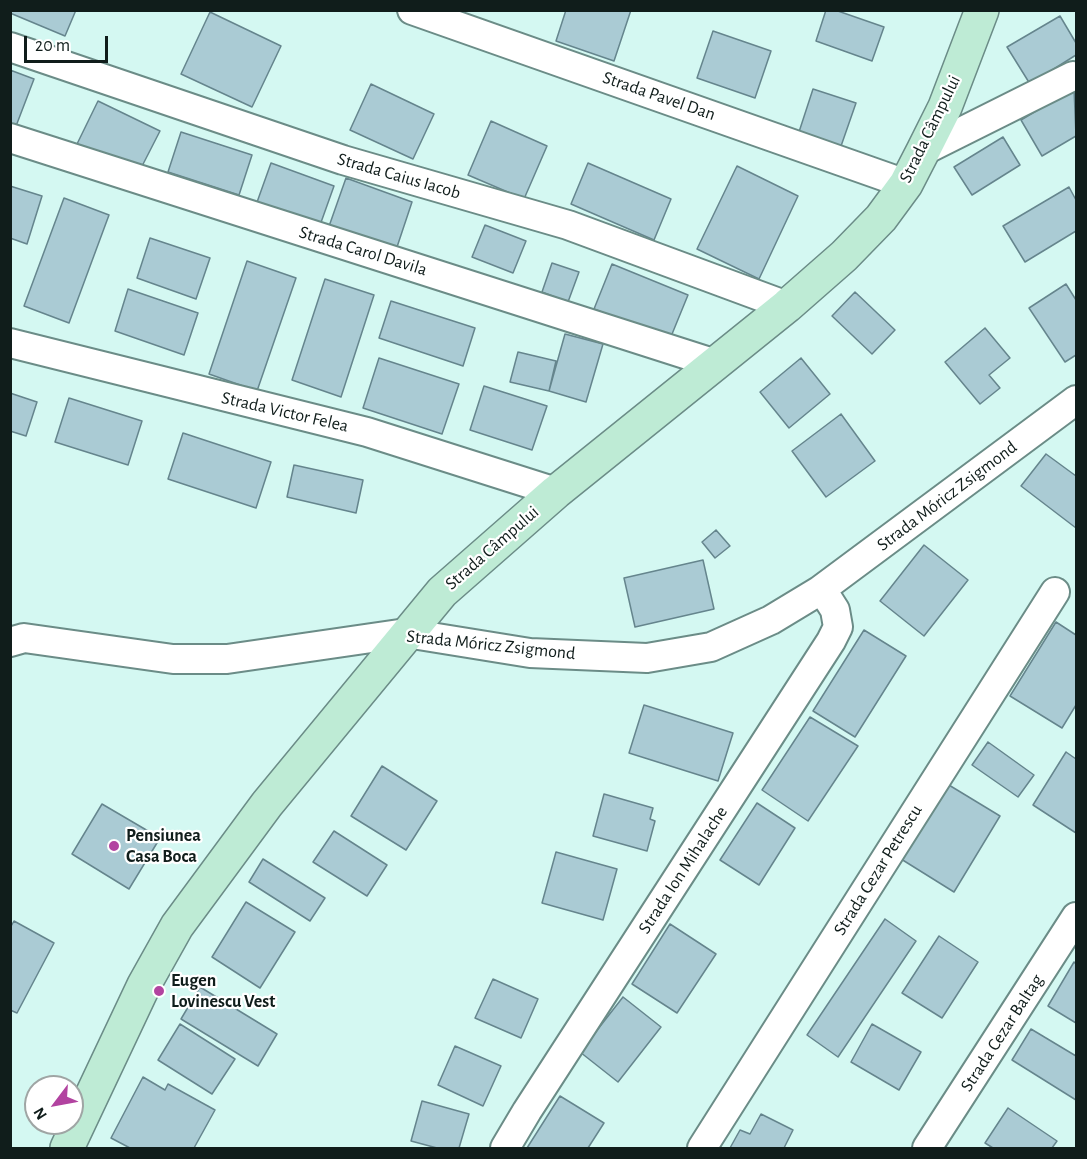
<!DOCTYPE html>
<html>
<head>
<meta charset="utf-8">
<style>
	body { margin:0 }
	#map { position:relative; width:1087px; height:1159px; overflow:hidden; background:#d4f8f2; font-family:"Alegreya Sans",sans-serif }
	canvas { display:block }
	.frame { position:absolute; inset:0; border:12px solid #101d1b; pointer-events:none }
	.north { position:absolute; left:24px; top:1075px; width:60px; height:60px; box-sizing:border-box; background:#fff; border:2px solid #9fa5a4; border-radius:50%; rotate:238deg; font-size:16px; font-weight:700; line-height:24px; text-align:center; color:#101d1b }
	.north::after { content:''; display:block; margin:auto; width:21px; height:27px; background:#b243a0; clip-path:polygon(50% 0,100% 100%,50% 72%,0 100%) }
	.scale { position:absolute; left:24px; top:36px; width:84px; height:27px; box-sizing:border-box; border:3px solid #101d1b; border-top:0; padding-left:8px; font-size:18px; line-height:21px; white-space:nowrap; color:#101d1b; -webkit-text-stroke:4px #fff; paint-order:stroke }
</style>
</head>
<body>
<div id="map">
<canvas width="1087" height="1159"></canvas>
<div class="frame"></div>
<div class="north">N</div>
<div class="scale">20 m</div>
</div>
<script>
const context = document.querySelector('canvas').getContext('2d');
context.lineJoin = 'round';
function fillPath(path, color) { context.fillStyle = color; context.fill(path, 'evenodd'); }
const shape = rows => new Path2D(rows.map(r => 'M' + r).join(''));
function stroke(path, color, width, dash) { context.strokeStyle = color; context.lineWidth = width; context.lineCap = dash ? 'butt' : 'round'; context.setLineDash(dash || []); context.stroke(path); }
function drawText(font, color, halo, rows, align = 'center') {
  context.font = font + ' "Alegreya Sans",sans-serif'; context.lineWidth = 4.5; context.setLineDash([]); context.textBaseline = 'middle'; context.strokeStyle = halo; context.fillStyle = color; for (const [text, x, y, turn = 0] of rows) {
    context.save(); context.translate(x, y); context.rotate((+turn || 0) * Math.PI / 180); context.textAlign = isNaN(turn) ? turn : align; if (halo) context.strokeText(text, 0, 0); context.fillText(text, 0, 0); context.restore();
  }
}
const building = shape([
	[10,10,76,10,65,36,10,13,10,10],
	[566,10,631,10,614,61,556,41,566,10],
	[826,10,835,10,884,27,872,61,816,41,826,10],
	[210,12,281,46,252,107,181,74,210,12],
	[1060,16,1076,43,1076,55,1030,84,1007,47,1060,16],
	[713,31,771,51,755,98,697,78,713,31],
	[10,70,34,79,13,134,10,133,10,70],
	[371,84,434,114,413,159,350,130,371,84],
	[1074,88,1076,136,1042,156,1021,120,1074,88],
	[813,89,856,103,840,149,798,135,813,89],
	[98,101,160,131,138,174,77,144,98,101],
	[491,121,547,146,524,199,468,175,491,121],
	[181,132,252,155,239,195,168,172,181,132],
	[1003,137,1020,165,972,195,954,167,1003,137],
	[271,163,334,186,319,228,256,205,271,163],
	[588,163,671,199,654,240,571,204,588,163],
	[737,166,798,196,759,279,697,249,737,166],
	[346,178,412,202,394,256,327,232,346,178],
	[10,186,42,196,27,244,10,238,10,186],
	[1069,187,1076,200,1076,231,1025,262,1003,226,1069,187],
	[64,198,109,215,69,323,24,306,64,198],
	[485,225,526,241,513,273,472,257,485,225],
	[150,238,210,258,196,299,137,278,150,238],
	[247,261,296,278,257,391,209,374,247,261],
	[552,263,579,272,568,302,542,292,552,263],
	[612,264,688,295,670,339,594,309,612,264],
	[325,279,374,295,341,397,292,380,325,279],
	[1066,284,1076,300,1076,355,1065,362,1029,308,1066,284],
	[128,289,198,313,184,355,115,331,128,289],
	[855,292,895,330,872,354,832,316,855,292],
	[391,301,475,328,463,366,379,338,391,301],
	[985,328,1010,358,989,375,1000,388,980,404,945,362,985,328],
	[565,334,603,344,586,402,549,391,565,334],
	[518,352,556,361,549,391,510,382,518,352],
	[379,358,459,384,442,434,363,408,379,358],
	[801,358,830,394,789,428,760,392,801,358],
	[484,386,547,406,532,450,470,430,484,386],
	[10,393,37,402,26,436,10,431,10,393],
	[69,398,142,421,128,465,55,442,69,398],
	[841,414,875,461,826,497,792,451,841,414],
	[183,433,271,462,256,508,168,479,183,433],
	[1046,454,1076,476,1076,528,1021,486,1046,454],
	[294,465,363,480,356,513,287,497,294,465],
	[716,530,730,546,715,558,702,542,716,530],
	[924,545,968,580,924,636,880,601,924,545],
	[703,560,714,609,635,627,624,578,703,560],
	[1056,622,1076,635,1076,705,1062,728,1010,696,1056,622],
	[864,630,906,656,855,737,813,711,864,630],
	[644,705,733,733,718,781,629,753,644,705],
	[810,717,858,746,808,821,762,790,810,717],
	[988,742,1034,775,1018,797,972,765,988,742],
	[1066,752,1076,759,1076,833,1033,805,1066,752],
	[382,766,437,801,406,850,351,816,382,766],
	[939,779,1000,816,954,892,893,854,939,779],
	[604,794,653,808,650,819,655,821,647,851,593,836,604,794],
	[757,803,795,828,759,885,720,860,757,803],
	[102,804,160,838,129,889,72,854,102,804],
	[334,831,387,865,367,896,313,862,334,831],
	[556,852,617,869,603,920,542,903,556,852],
	[263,859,325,898,310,921,249,882,263,859],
	[246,902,295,932,260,988,212,957,246,902],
	[885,919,916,941,838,1057,807,1035,885,919],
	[14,921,54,943,17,1013,10,1010,10,928,14,921],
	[670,924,716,954,677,1013,632,984,670,924],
	[939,936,978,962,942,1018,902,993,939,936],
	[1074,962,1076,964,1076,1023,1048,1006,1074,962],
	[493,979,538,999,521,1038,475,1018,493,979],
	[200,987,277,1034,258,1066,181,1019,200,987],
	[623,997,661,1027,618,1082,580,1052,623,997],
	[180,1024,235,1059,212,1094,158,1060,180,1024],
	[872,1024,921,1052,899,1090,851,1062,872,1024],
	[1031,1029,1076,1056,1076,1100,1012,1060,1031,1029],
	[455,1046,501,1066,483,1106,438,1085,455,1046],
	[143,1077,165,1090,168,1084,215,1110,194,1148,130,1148,111,1138,143,1077],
	[560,1096,604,1123,588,1148,527,1148,560,1096],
	[422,1101,469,1114,459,1148,437,1148,411,1141,422,1101],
	[1008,1108,1057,1141,1052,1148,993,1148,985,1143,1008,1108],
	[761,1114,793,1130,784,1148,730,1148,740,1130,750,1134,761,1114]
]);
fillPath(building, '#aacbd4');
stroke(building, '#65858d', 1.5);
const street = shape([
	[412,10,906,184],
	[10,47,343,160,568,225,787,306],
	[10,138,716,364],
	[923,151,1073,76],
	[10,343,367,432,556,492],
	[10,642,24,638,173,659,227,659,406,633,530,653,647,658,711,647,771,620,819,591,1076,400],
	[505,1148,527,1111,831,641,838,627,835,610,828,599,819,591],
	[702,1148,1055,592],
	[927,1148,1076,917]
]);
const secondary = shape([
	[67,1148,144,985,177,926,267,804,442,592,556,492,787,306,844,256,881,218,906,184,923,151,945,107,982,10]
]);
stroke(street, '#6b8c87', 32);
stroke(secondary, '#6b8c87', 36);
stroke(street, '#fff', 28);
stroke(secondary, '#beebd5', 33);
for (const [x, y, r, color] of [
	[114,846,6,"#b243a0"],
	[159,991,6,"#b243a0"]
]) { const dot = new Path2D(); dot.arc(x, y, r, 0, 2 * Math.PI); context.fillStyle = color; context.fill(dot); stroke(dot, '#fff', 2); }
drawText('18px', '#101d1b', '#fff', [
	["Strada Pavel Dan",659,96,19],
	["Strada Câmpului",930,129,-64],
	["Strada Caius Iacob",399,176,16],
	["Strada Carol Davila",363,251,17],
	["Strada Victor Felea",285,412,13],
	["Strada Móricz Zsigmond",947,496,-37],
	["Strada Câmpului",492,548,-41],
	["Strada Móricz Zsigmond",491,645,6],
	["Strada Ion Mihalache",683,870,-57],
	["Strada Cezar Petrescu",878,870,-58],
	["Strada Cezar Baltag",1002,1033,-57]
]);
drawText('bold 18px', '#101d1b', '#fff', [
	["Pensiunea",126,836],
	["Casa Boca",126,857],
	["Eugen",171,981],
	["Lovinescu Vest",171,1002]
], 'left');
</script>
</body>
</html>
